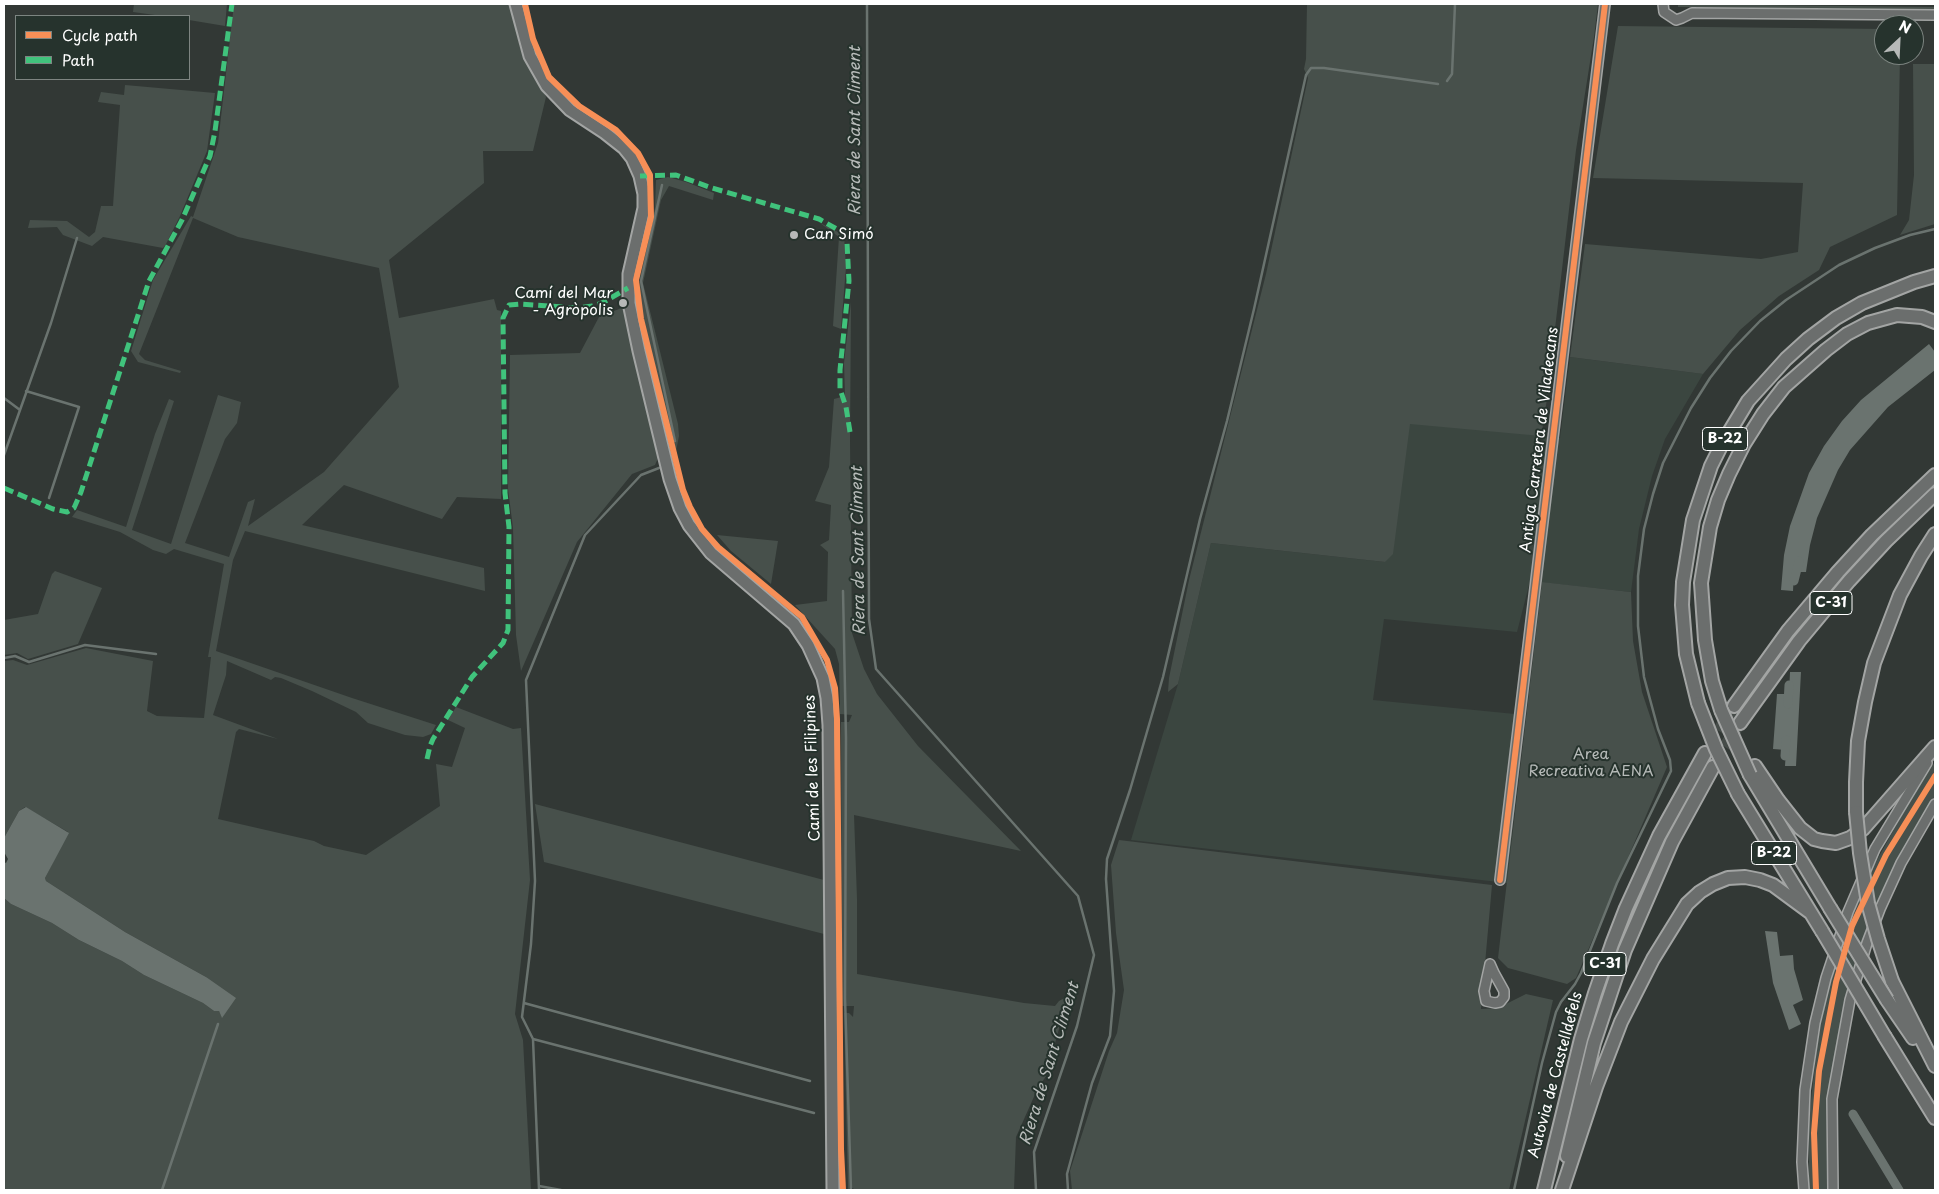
<!DOCTYPE html>
<html>
<head>
<meta charset="utf-8">
<style>
	body { margin:0 }
	#map { position:relative; width:1939px; height:1194px; overflow:hidden; background:#323835; font-family:"Playpen Sans",sans-serif }
	canvas { display:block }
	.frame { position:absolute; inset:0; border:5px solid #fff; pointer-events:none }
	.legend { position:absolute; left:15px; top:15px; width:175px; height:65px; box-sizing:border-box; background:#26332d; border:1px solid #7d8581; margin:0; padding:6px 9px; list-style:none; font-size:15px; color:#fff }
	.legend li { display:flex; align-items:center; gap:10px; height:25px }
	.legend b { width:25px; border:1px solid #7d8581 }
	.north { position:absolute; left:1874px; top:15px; width:50px; height:50px; box-sizing:border-box; background:#26332d; border:1px solid #7d8581; border-radius:50%; rotate:25deg; font-size:14px; font-weight:700; line-height:20px; text-align:center; color:#fff }
	.north::after { content:''; display:block; margin:auto; width:18px; height:22px; background:#b7b9b8; clip-path:polygon(50% 0,100% 100%,50% 72%,0 100%) }
</style>
</head>
<body>
<div id="map">
<canvas width="1939" height="1194"></canvas>
<div class="frame"></div>
<ul class="legend">
<li><b style="height:6px;background:#f78f57"></b>Cycle path</li>
<li><b style="height:6px;background:#40c37c"></b>Path</li>
</ul>
<div class="north">N</div>
</div>
<script>
const context = document.querySelector('canvas').getContext('2d');
context.lineJoin = 'round';
function fillPath(path, color) { context.fillStyle = color; context.fill(path, 'evenodd'); }
const shape = rows => new Path2D(rows.map(r => 'M' + r).join(''));
function stroke(path, color, width, dash) { context.strokeStyle = color; context.lineWidth = width; context.lineCap = dash ? 'butt' : 'round'; context.setLineDash(dash || []); context.stroke(path); }
function drawText(font, color, halo, rows, align = 'center') {
  context.font = font + ' "Playpen Sans",sans-serif'; context.lineWidth = 4; context.setLineDash([]); context.textBaseline = 'middle'; context.strokeStyle = halo; context.fillStyle = color; for (const [text, x, y, turn = 0] of rows) {
    context.save(); context.translate(x, y); context.rotate((+turn || 0) * Math.PI / 180); context.textAlign = isNaN(turn) ? turn : align; if (halo) context.strokeText(text, 0, 0); context.fillText(text, 0, 0); context.restore();
  }
}
fillPath(shape([
	[1570,357,1703,374,1665,439,1652,476,1639,529,1631,592,1530,581,1517,632,1384,619,1373,700,1525,715,1507,883,1131,840,1178,684,1211,543,1385,562,1403,419,1560,438]
]), '#3b4640');
fillPath(shape([
	[134,4,227,4,225,26,189,20,189,16,162,16,133,12],
	[234,4,511,4,520,47,527,64,546,97,533,151,483,151,484,183,389,260,399,318,494,299,497,310,501,311,501,499,457,497,442,519,344,485,302,525,484,568,485,591,245,531,233,560,216,651,352,698,436,725,431,734,423,737,405,735,368,723,356,712,312,691,281,678,275,677,271,680,227,661,226,675,213,715,278,739,239,729,236,732,218,819,314,841,324,846,366,855,440,806,436,764,452,767,465,728,448,720,456,707,513,729,521,728,530,880,515,1014,523,1040,531,1190,4,1190,4,898,11,904,52,923,79,940,122,961,144,975,203,1003,214,1011,219,1011,222,1017,225,1012,206,977,125,932,46,881,45,878,68,832,25,807,19,811,4,838,4,661,13,660,27,665,86,648,153,661,147,711,157,716,204,718,211,657,208,657,224,564,174,549,166,554,153,550,120,532,72,517,77,510,126,527,155,434,169,399,174,401,132,530,171,544,218,395,241,402,237,423,225,439,185,543,229,557,248,502,255,499,248,526,324,472,399,387,379,268,238,237,193,218,139,354,145,360,181,371,180,373,138,362,131,351,153,280,191,216,193,217,218,143],
	[1307,4,1598,4,1594,37,1576,150,1545,414,1541,436,1410,424,1393,554,1385,562,1211,543,1178,684,1168,692,1169,678,1189,580,1266,274,1308,78,1304,69,1306,59],
	[1678,4,1935,7,1935,10,1678,7],
	[1618,26,1884,29,1884,55,1900,55,1897,215,1830,247,1819,270,1779,296,1740,330,1703,374,1570,357,1585,244,1761,259,1798,252,1803,183,1593,178],
	[1913,64,1935,64,1935,224,1900,235,1909,220,1914,175],
	[125,85,215,93,207,151,180,216,166,244,163,248,103,237,92,246,63,235,57,227,28,228,30,220,67,221,89,237,95,232,101,206,113,206,120,105,98,102,101,92,124,95],
	[668,177,686,182,714,193,713,200,669,186,661,200,643,283,678,424,679,436,676,451,642,315,640,288,640,278,655,208,656,180],
	[820,223,844,235,846,267,841,329,833,326,839,237],
	[851,302,850,441,852,633,864,669,877,694,918,746,1021,851,854,815,857,899,857,974,1024,1003,1055,1006,1059,1001,1068,996,1046,1076,1037,1090,1016,1137,1014,1190,854,1190,853,1188,848,1189,844,1013,849,1013,853,1017,854,1006,842,1006,841,722,849,722,852,715,840,714,839,664,835,649,795,605,827,601,828,552,820,545,829,540,831,505,815,501,829,467,834,399,845,396,844,363],
	[624,307,659,456,655,465,632,474,577,542,521,671,516,635,513,528,508,489,510,355,580,353,599,317],
	[717,535,778,541,771,584,731,551],
	[55,571,102,588,78,644,28,659,17,653,4,655,4,620,38,614,52,574],
	[1542,582,1631,592,1633,641,1642,692,1667,767,1576,978,1567,984,1508,968,1498,958],
	[1935,762,1935,796,1898,858,1882,893,1865,933,1844,1002,1836,1051,1827,1123,1827,1190,1809,1190,1809,1119,1817,1045,1827,994,1849,922,1867,878,1917,788],
	[535,804,824,880,824,934,544,862],
	[1119,840,1492,885,1481,1009,1498,1008,1526,994,1553,1000,1509,1190,1072,1190,1070,1171,1109,1051,1117,1033,1124,990,1116,933,1111,865]
]), '#47504b');
fillPath(shape([
	[1929,344,1935,352,1935,370,1888,407,1850,450,1838,470,1817,518,1810,545,1806,572,1794,572,1793,591,1781,590,1784,555,1790,526,1809,473,1824,446,1842,421,1861,400],
	[1790,672,1801,672,1796,766,1785,766,1786,750,1773,749,1777,694,1789,694],
	[26,807,69,833,45,878,46,881,125,932,206,977,236,998,222,1018,219,1011,214,1011,203,1003,144,975,122,961,79,940,52,923,11,904,4,898,4,862,6,863,8,859,4,852,4,838,19,811],
	[1765,931,1777,932,1780,956,1793,955,1794,969,1803,1000,1793,1005,1801,1024,1789,1030,1773,983]
]), '#6a736f');
stroke(shape([
	[867,4,869,619,876,669,1078,896,1094,955,1077,1026,1034,1152,1036,1190],
	[1447,81,1452,74,1455,4],
	[662,185,641,281,675,441],
	[26,391,79,407,49,498],
	[4,398,20,410],
	[4,455,51,323,77,238],
	[843,591,846,738,845,998,851,1190],
	[4,658,15,656,29,662,85,645,156,654],
	[524,1003,810,1081],
	[533,1039,814,1113],
	[539,1186,561,1190],
	[162,1190,218,1024],
	[539,1190,533,1039,522,1017,531,944,535,881,526,680,585,535,641,475,659,468],
	[1068,1190,1067,1174,1092,1083,1110,1036,1114,991,1106,879,1107,859,1130,790,1163,677,1200,519,1227,421,1254,309,1306,75,1311,68,1324,68,1438,84],
	[1514,1190,1542,1063,1556,1012,1561,1002,1575,984,1581,973,1617,883,1671,771,1670,760,1658,729,1644,677,1638,626,1638,576,1644,529,1653,494,1663,463,1691,408,1710,378,1731,351,1760,321,1786,300,1839,265,1875,248,1910,235,1935,229]
]), '#6a736f', 2.5);
stroke(shape([
	[1794,581,1799,561],
	[1788,704,1789,685],
	[1785,756,1786,740],
	[1853,1114,1899,1190]
]), '#6a736f', 9);
stroke(shape([
	[1709,746,1734,706],
	[1715,762,1740,723]
]), '#464c49', 12, [12, 6]);
const minor = shape([
	[1663,4,1664,12,1676,20,1682,18,1692,13,1935,15],
	[1500,880,1605,4],
	[1490,964,1494,973,1504,991,1504,997,1500,1002,1495,1003,1486,1001,1484,991,1490,964],
	[1804,1190,1802,1162,1805,1090,1815,1023,1826,978,1848,912,1875,849,1927,763],
	[1833,1190,1832,1099,1850,1000,1867,943,1880,909,1901,863,1935,804]
]);
const major = shape([
	[516,4,530,56,547,86,570,110,605,133,624,148,632,158,640,176,644,194,644,208,629,274,629,303,639,351,670,479,680,508,689,525,711,553,794,624,808,645,823,678,827,698,829,725,833,1190]
]);
const highway = shape([
	[1698,703,1686,654,1682,605,1683,582,1693,520,1711,466,1722,444,1748,401,1786,359,1808,339,1836,318,1862,303,1914,282,1935,276],
	[1734,706,1788,631,1838,572,1872,535,1935,475],
	[1721,710,1712,681,1705,640,1701,583,1710,527,1718,500,1729,474,1744,444,1763,414,1784,387,1826,350,1847,334,1868,323,1897,315,1922,317,1935,322],
	[1740,723,1799,641,1849,581,1886,541,1935,494],
	[1755,766,1778,800,1800,828,1814,839,1822,841,1836,843,1850,838,1863,829,1935,747],
	[1750,775,1830,908],
	[1738,794,1822,931],
	[1856,812,1856,782,1858,741,1865,702,1874,663,1900,595,1921,556,1935,534],
	[1892,981,1935,1066],
	[1887,1000,1913,1038],
	[1885,1037,1935,1118],
	[1567,1156,1594,1043,1625,950,1672,842,1713,767],
	[1544,1190,1581,1039,1595,993,1612,944,1626,908,1659,836,1705,753],
	[1562,1190,1596,1087,1621,1022,1653,959,1687,904,1700,892,1713,884,1728,878,1745,877,1760,880,1773,885,1811,913]
]);
stroke(minor, '#a3a5a4', 12);
stroke(major, '#a3a5a4', 15);
stroke(highway, '#a3a5a4', 16);
stroke(minor, '#6b6e6d', 9);
stroke(major, '#6b6e6d', 11);
stroke(highway, '#6b6e6d', 12);
const highwayBridge = shape([
	[1698,703,1716,749,1738,794],
	[1721,710,1750,775],
	[1856,812,1860,853,1868,903,1878,939,1892,981],
	[1830,908,1887,1000],
	[1822,931,1885,1037]
]);
stroke(highwayBridge, '#a3a5a4', 16, []);
stroke(highwayBridge, '#6b6e6d', 12);
stroke(shape([
	[640,176,676,175,712,188,819,219,842,232,847,243,849,281,840,370,840,389,846,407,850,432],
	[4,488,53,509,67,512,74,508,81,492,149,281,182,220,210,156,215,131,232,4],
	[427,759,430,746,433,739,472,677,503,643,508,630,509,527,505,493,503,318,509,305,521,304,576,308,592,306,602,303,628,288]
]), '#40c37c', 5, [10, 5]);
stroke(shape([
	[525,4,533,39,549,77,579,106,616,130,638,153,650,175,651,217,636,280,641,319,683,490,690,507,702,529,718,547,802,617,827,660,835,688,837,719,841,1149,843,1190],
	[1500,880,1605,4],
	[1816,1190,1814,1133,1819,1071,1836,982,1852,926,1886,855,1935,776]
]), '#f78f57', 6);
for (const [x, y, r, color] of [
	[794,235,5,"#b7b9b8"],
	[623,303,5,"#b7b9b8"]
]) { const dot = new Path2D(); dot.arc(x, y, r, 0, 2 * Math.PI); context.fillStyle = color; context.fill(dot); stroke(dot, '#26332d', 2); }
for (const [x, y, w] of [
	[1725,439,45],
	[1831,603,42],
	[1774,853,45],
	[1605,964,42]
]) { const box = new Path2D(); box.roundRect(x - w / 2, y - 11.5, w, 23, 4); context.fillStyle = '#26332d'; context.fill(box); stroke(box, '#fff', 1); }
drawText('bold 14px', '#fff', null, [
	["B-22",1725,439],
	["C-31",1831,603],
	["B-22",1774,853],
	["C-31",1605,964]
]);
drawText('15px', '#fff', '#26332d', [
	["Can Simó",804,235],
	["Camí del Mar",613,294,"right"],
	["- Agròpolis",613,311,"right"]
], 'left');
drawText('15px', '#fff', '#26332d', [
	["Antiga Carretera de Viladecans",1540,440,-83],
	["Camí de les Filipines",813,768,-92],
	["Autovia de Castelldefels",1556,1075,-75]
]);
drawText('15px', '#b7bbb9', '#26332d', [
	["Area",1591,755],
	["Recreativa AENA",1591,772]
]);
drawText('italic 16px', '#b8bcba', '#26332d', [
	["Riera de Sant Climent",856,131,-90],
	["Riera de Sant Climent",859,551,-91],
	["Riera de Sant Climent",1050,1064,-73]
]);
</script>
</body>
</html>
